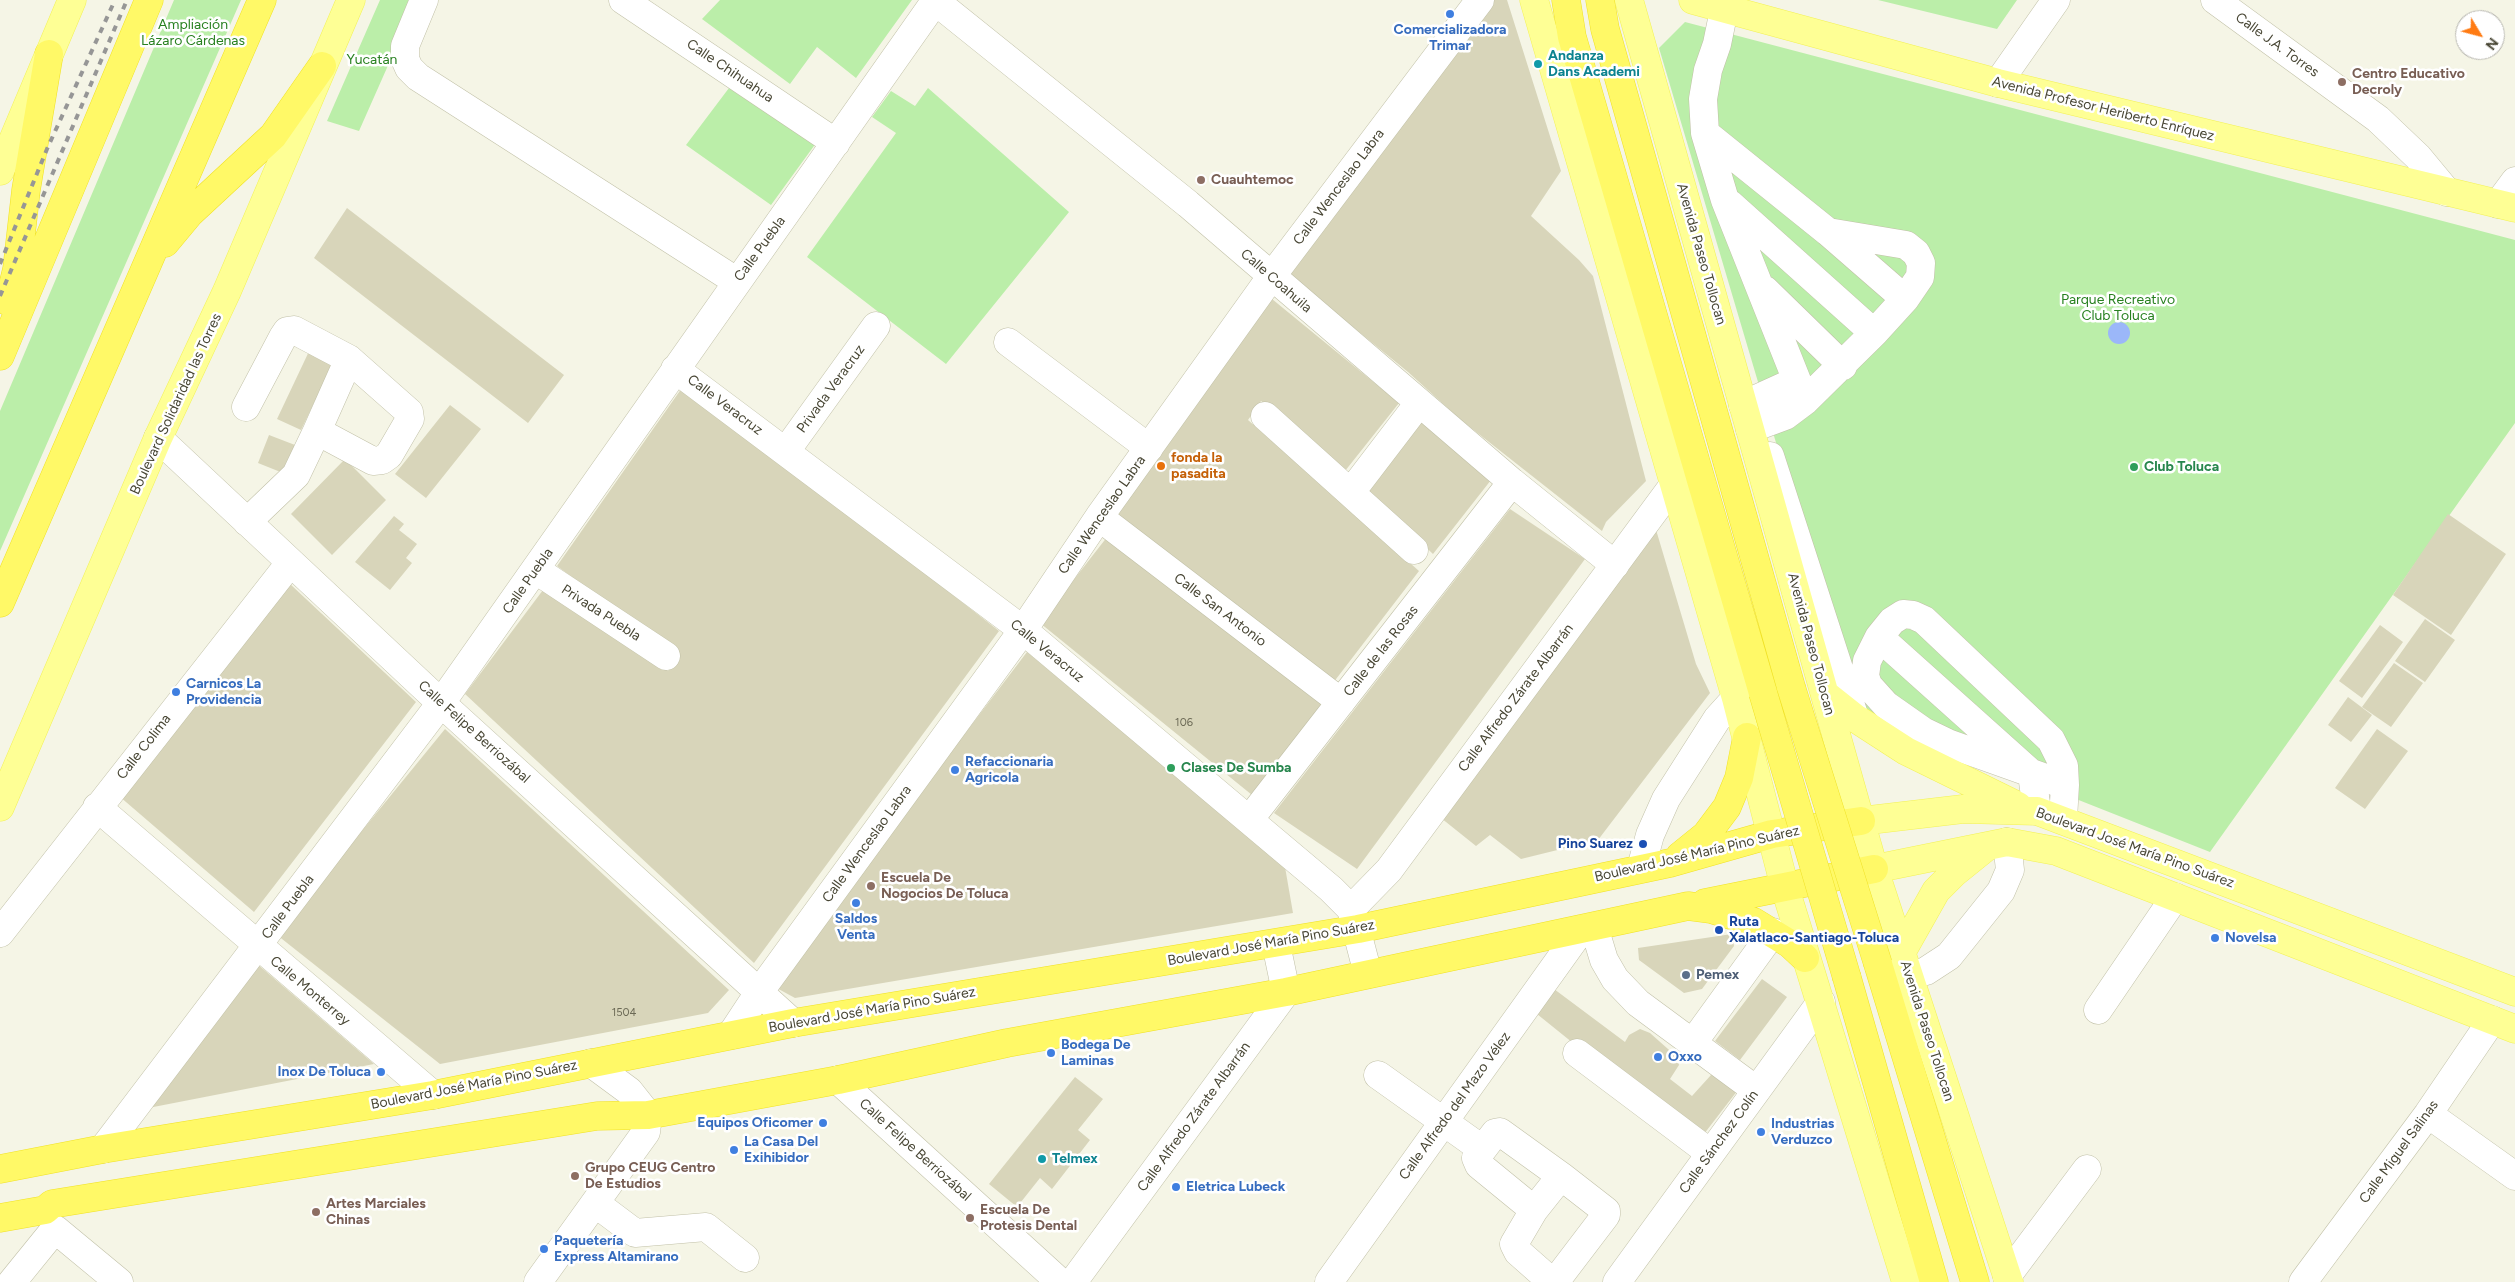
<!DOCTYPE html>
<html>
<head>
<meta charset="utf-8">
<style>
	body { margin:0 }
	#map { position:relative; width:2515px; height:1282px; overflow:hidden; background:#f5f5e6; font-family:Figtree,sans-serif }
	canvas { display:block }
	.north { position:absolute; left:2455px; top:10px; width:50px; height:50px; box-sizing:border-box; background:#fff; border:1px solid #b6b5ae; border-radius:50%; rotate:127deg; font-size:14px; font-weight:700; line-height:20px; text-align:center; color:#484634 }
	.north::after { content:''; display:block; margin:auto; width:18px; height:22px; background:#ff7b13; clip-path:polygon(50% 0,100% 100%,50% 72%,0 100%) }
</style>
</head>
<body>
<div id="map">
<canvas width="2515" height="1282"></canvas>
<div class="north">N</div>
</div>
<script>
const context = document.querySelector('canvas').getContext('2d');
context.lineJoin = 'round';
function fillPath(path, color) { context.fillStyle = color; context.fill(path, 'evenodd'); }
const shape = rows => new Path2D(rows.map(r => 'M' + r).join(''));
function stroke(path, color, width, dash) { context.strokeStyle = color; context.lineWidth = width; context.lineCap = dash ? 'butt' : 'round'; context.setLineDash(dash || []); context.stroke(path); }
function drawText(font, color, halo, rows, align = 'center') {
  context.font = font + ' Figtree,sans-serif'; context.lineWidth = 5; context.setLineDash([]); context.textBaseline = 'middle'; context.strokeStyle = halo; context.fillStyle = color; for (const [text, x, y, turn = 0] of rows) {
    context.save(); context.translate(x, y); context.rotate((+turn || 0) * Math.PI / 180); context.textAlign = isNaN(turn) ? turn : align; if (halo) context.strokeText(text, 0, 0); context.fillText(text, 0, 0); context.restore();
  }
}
fillPath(shape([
	[174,0,241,0,0,551,0,411],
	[380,0,417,0,359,131,327,121],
	[720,0,912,0,856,78,817,47,790,84,702,19],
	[1878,0,2017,0,1997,29],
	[1685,22,2515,240,2515,423,2210,852,1884,723,1852,699,1659,48],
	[732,84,819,139,771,205,686,145],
	[928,88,1069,212,946,364,807,257,896,133,872,117,891,91,915,106]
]), '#bbeea9');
fillPath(shape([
	'2108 333a11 11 0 1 1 22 0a11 11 0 1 1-22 0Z'
]), '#9bb7f9');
fillPath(shape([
	[1483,0,1507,0,1561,171,1531,216,1579,260,1593,276,1646,481,1606,522,1602,531,1461,420,1408,372,1287,273],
	[347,208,564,375,528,423,314,258],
	[1272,299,1399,403,1345,471,1261,401,1248,420,1419,571,1333,683,1114,519],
	[312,345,336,357,301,430,277,419],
	[684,385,999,631,754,963,465,694,546,586,668,671,680,656,557,566],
	[450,405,481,429,426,498,395,474],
	[1421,422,1491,480,1433,554,1368,492],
	[269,435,295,445,283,473,258,463],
	[345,459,386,500,332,555,291,514],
	[1510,509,1585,559,1357,869,1274,813],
	[2448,514,2506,554,2451,635,2393,595],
	[394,516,404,524,399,530,417,544,406,558,412,563,390,590,355,562],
	[1654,523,1696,664,1710,693,1598,840,1521,859,1490,835,1476,846,1436,814],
	[1111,532,1327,700,1252,795,1040,623],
	[290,584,416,702,254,912,119,796],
	[2425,619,2455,640,2425,682,2395,661],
	[2380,625,2403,642,2362,698,2339,681],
	[1027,652,1285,867,1293,913,795,998,773,986],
	[2394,663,2423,683,2391,727,2362,707],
	[2348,697,2372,715,2351,742,2328,725],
	[445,729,729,990,708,1013,440,1064,277,935],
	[2377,729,2408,751,2365,809,2335,788],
	[1732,934,1734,946,1702,989,1684,993,1639,960,1638,948],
	[256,963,374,1064,138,1110],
	[1762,979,1787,997,1740,1060,1715,1041],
	[1554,989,1625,1042,1629,1035,1640,1029,1650,1033,1677,1057,1679,1065,1670,1079,1692,1096,1711,1075,1717,1075,1741,1086,1697,1143,1537,1014],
	[1075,1077,1103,1099,1078,1130,1090,1140,1052,1189,1040,1178,1017,1207,989,1184]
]), '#d8d5ba');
const minor = shape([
	[424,0,405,46,405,59,409,68,418,77,736,281],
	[623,0,836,143],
	[934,0,1188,204,1512,482,1615,565],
	[2215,0,2378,119,2418,157,2447,192],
	[1724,10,1717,44,1708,70,1703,99,1705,133,1725,200,1805,401],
	[1998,83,2056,0],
	[1705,133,1828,232,1905,299],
	[1730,204,1874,333],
	[2498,204,2515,181],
	[1765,290,1843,366],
	[1008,342,1149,448],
	[675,369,1023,630,1331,889,1351,909,1368,974],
	[1743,405,1796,381],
	[246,407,283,337,287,331,294,330,349,359,317,431],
	[1265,416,1414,550],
	[1750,429,1785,416,1805,401,1874,333,1905,299,1920,277,1921,263,1916,253,1906,245,1828,232],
	[158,438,441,703,793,1023],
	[786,451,876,326],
	[1770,456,1855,718],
	[1351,492,1419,403],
	[1099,517,1341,702],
	[247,522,296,475,317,431,373,461,382,460,389,455,410,419,409,412,349,359],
	[536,570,666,656],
	[1879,637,2032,774,2037,811],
	[97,807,433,1095],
	[2063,819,2065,785,2064,766,2051,740,1924,620,1913,615,1903,614,1892,621,1879,637,1867,661,1865,676,1868,685,1886,705,1923,731,1950,744,2065,785],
	[1249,820,1512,482],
	[1641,868,1650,835,1666,799,1717,719,1736,698],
	[1351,909,1389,870,1675,483],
	[1594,927,1604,960,1615,979,1638,1003,1756,1090],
	[0,933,290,563],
	[1910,976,1926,971,1949,956,2001,891,2010,870,2007,842],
	[2098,1010,2175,897],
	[731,1035,760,991,1023,630,1099,517,1271,277,1480,0],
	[1692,1044,1773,932],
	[1577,1053,1710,1153],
	[1378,1075,1482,1149],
	[838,1080,1060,1282],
	[2428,1114,2515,1176],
	[103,1149,441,703,936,0],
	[595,1203,635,1233,706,1227,745,1258],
	[1534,1210,1561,1176,1606,1211,1606,1215,1555,1282],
	[2007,1276,2087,1169],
	[12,1282,55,1229,119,1282],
	[538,1282,646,1132,648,1115,629,1091,591,1063],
	[1073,1282,1286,992,1276,944],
	[1329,1282,1581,930],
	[1552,1282,1518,1252,1514,1244,1534,1210,1479,1165,1476,1158,1495,1133,1500,1132,1561,1176],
	[1617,1282,1821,1002],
	[2303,1282,2428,1114,2492,1020]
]);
const major = shape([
	[1534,0,1736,698,1785,888,1906,1282],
	[1629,0,1874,869,2009,1282],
	[1693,0,1998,83,2515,208],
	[0,171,72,0],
	[1826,695,1855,718,1906,751,2018,806],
	[0,807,158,438,227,291,351,0],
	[1861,821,1963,809,2037,811,2515,992],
	[1874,869,2007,842,2056,851,2515,1029],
	[1901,953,1936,891,1954,873,1985,848]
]);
const highway = shape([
	[1566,0,1572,37,1763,693],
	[1600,0,1605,29,1791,687],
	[165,243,190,213,273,136,322,66],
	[9,302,17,269,26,190,49,54],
	[0,356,149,0],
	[0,603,262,0],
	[1680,856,1706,835,1727,807,1739,778,1747,737],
	[1705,903,1874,869],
	[1878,964,1975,1282],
	[1847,978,1934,1282],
	[0,1169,103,1149,433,1095,793,1023,1358,929,1670,863,1772,834,1861,821],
	[0,1218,45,1210,52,1204,597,1116,648,1115,838,1080,1007,1043,1286,992,1688,906,1711,909,1754,922,1790,944,1805,958]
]);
stroke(minor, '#c1c0a7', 29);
stroke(major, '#f2f157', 29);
stroke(highway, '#f0e125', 29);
stroke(minor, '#fff', 28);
stroke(major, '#feff95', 28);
stroke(highway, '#fff967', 28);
stroke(shape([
	[0,264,47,149,115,0],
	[0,296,127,0]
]), '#969696', 4, [6, 6]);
const highwayBridge = shape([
	[1791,687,1878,964],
	[1763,693,1847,978]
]);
stroke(highwayBridge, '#f0e125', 29, []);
stroke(highwayBridge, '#fff967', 28);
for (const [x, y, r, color] of [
	[1450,14,5,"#3f7fe0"],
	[1538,64,5,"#0f9aa8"],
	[2342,82,5,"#8d6e63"],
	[1201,180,5,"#8d6e63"],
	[1161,466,5,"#e8710a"],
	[2134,467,5,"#2e9e5b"],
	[176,692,5,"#3f7fe0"],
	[1171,768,5,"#2e9e5b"],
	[955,770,5,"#3f7fe0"],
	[1643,844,5,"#1a4fb4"],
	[871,886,5,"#8d6e63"],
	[856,903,5,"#3f7fe0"],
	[1719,930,5,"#1a4fb4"],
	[2215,938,5,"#3f7fe0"],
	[1686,975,5,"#5c6f8a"],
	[1051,1053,5,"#3f7fe0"],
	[1658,1057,5,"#3f7fe0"],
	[381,1072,5,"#3f7fe0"],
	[823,1123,5,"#3f7fe0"],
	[1761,1132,5,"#3f7fe0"],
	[734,1150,5,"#3f7fe0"],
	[1042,1159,5,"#0f9aa8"],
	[575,1176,5,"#8d6e63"],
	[1176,1187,5,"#3f7fe0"],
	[316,1212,5,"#8d6e63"],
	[970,1218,5,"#8d6e63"],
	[544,1249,5,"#3f7fe0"]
]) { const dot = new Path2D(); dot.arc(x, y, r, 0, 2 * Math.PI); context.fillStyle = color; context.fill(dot); stroke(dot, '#fff', 2); }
drawText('11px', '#6c6a56', null, [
	["106",1184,723],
	["1504",624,1013]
]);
drawText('14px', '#288120', '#fff', [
	["Ampliación",193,25],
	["Lázaro Cárdenas",193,41],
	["Yucatán",372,60],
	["Parque Recreativo",2118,300],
	["Club Toluca",2118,316]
]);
drawText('bold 14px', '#366cbe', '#fff', [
	["Comercializadora",1450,30,"center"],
	["Trimar",1450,46,"center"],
	["Carnicos La",186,684],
	["Providencia",186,700],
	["Refaccionaria",965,762],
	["Agricola",965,778],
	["Saldos",856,919,"center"],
	["Venta",856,935,"center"],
	["Novelsa",2225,938],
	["Bodega De",1061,1045],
	["Laminas",1061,1061],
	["Oxxo",1668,1057],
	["Inox De Toluca",371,1072,"right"],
	["Equipos Oficomer",813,1123,"right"],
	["Industrias",1771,1124],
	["Verduzco",1771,1140],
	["La Casa Del",744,1142],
	["Exihibidor",744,1158],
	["Eletrica Lubeck",1186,1187],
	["Paquetería",554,1241],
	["Express Altamirano",554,1257]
], 'left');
drawText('14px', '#484634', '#fff', [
	["Calle J.A. Torres",2277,45,36],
	["Calle Chihuahua",730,71,34],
	["Avenida Profesor Heriberto Enríquez",2103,109,14],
	["Calle Wenceslao Labra",1339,187,-53],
	["Calle Puebla",760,249,-54],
	["Avenida Paseo Tollocan",1701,254,74],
	["Calle Coahuila",1276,281,41],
	["Privada Veracruz",831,389,-54],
	["Boulevard Solidaridad las Torres",176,404,-65],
	["Calle Veracruz",725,405,37],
	["Calle Wenceslao Labra",1102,515,-55],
	["Calle Puebla",528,581,-55],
	["Calle San Antonio",1220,610,37],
	["Privada Puebla",601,613,33],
	["Avenida Paseo Tollocan",1811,644,75],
	["Calle Veracruz",1047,651,39],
	["Calle de las Rosas",1381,651,-52],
	["Calle Alfredo Zárate Albarrán",1516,698,-53],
	["Calle Felipe Berriozábal",474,732,42],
	["Calle Colima",144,747,-52],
	["Calle Wenceslao Labra",867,844,-54],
	["Boulevard José María Pino Suárez",2135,848,20],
	["Boulevard José María Pino Suárez",1697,854,-13],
	["Calle Puebla",288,907,-53],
	["Boulevard José María Pino Suárez",1271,943,-10],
	["Calle Monterrey",310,991,40],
	["Boulevard José María Pino Suárez",872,1010,-10],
	["Avenida Paseo Tollocan",1927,1031,72],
	["Boulevard José María Pino Suárez",474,1085,-11],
	["Calle Alfredo del Mazo Vélez",1455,1106,-54],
	["Calle Alfredo Zárate Albarrán",1194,1117,-54],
	["Calle Sánchez Colín",1719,1142,-54],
	["Calle Felipe Berriozábal",915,1150,42],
	["Calle Miguel Salinas",2399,1152,-54]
]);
drawText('bold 14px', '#0d838f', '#fff', [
	["Andanza",1548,56],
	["Dans Academi",1548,72],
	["Telmex",1052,1159]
], 'left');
drawText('bold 14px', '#785e54', '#fff', [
	["Centro Educativo",2352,74],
	["Decroly",2352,90],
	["Cuauhtemoc",1211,180],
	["Escuela De",881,878],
	["Nogocios De Toluca",881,894],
	["Grupo CEUG Centro",585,1168],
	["De Estudios",585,1184],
	["Artes Marciales",326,1204],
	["Chinas",326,1220],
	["Escuela De",980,1210],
	["Protesis Dental",980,1226]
], 'left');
drawText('bold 14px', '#c56008', '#fff', [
	["fonda la",1171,458],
	["pasadita",1171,474]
], 'left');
drawText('bold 14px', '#27864d', '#fff', [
	["Club Toluca",2144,467],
	["Clases De Sumba",1181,768]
], 'left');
drawText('bold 14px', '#164399', '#fff', [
	["Pino Suarez",1633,844],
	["Ruta",1729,922,"left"],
	["Xalatlaco-Santiago-Toluca",1729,938,"left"]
], 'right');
drawText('bold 14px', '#4e5e75', '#fff', [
	["Pemex",1696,975]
], 'left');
</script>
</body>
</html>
